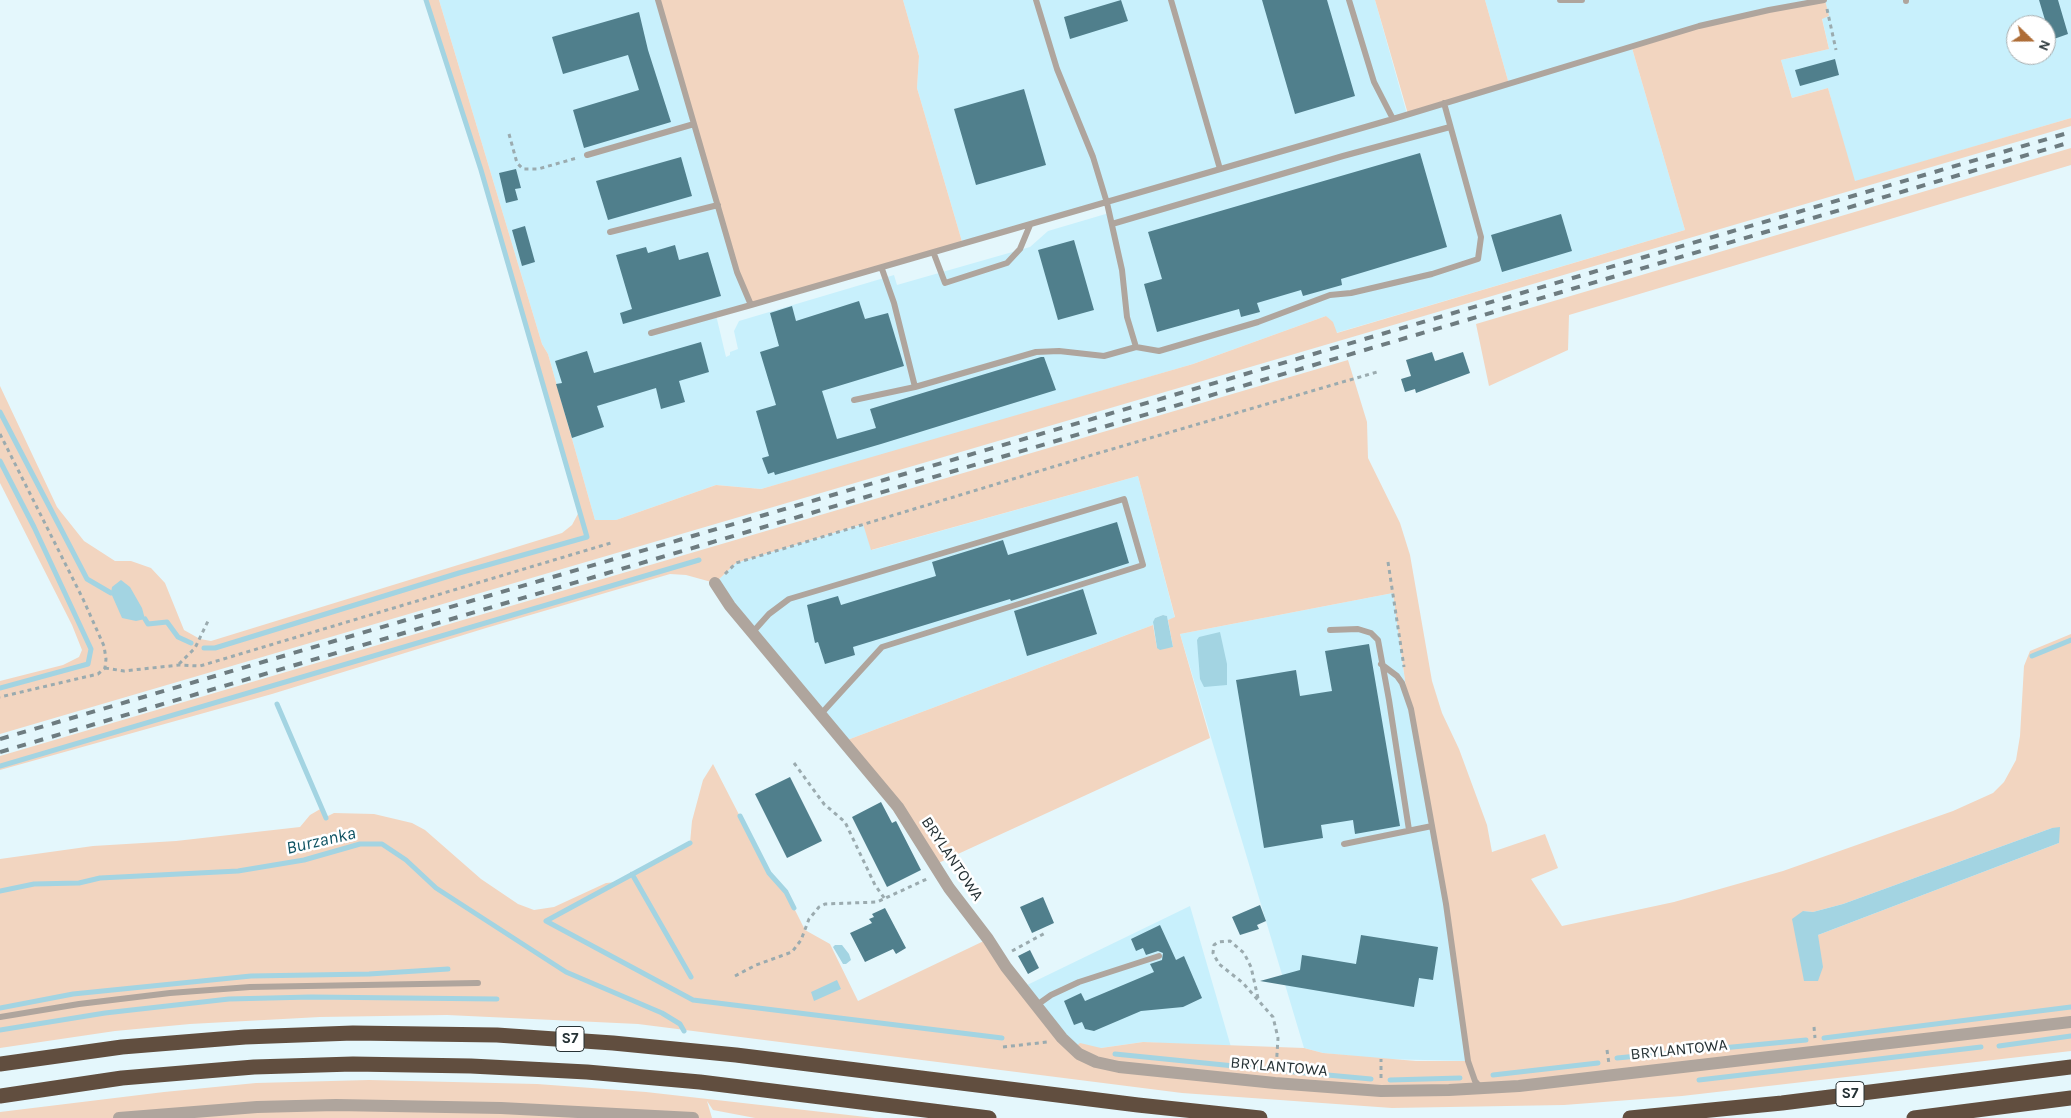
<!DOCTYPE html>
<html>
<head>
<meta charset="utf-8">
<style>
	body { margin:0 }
	#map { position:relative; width:2071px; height:1118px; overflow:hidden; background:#e4f7fc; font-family:Karla,sans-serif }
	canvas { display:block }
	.north { position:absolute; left:2006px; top:15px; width:50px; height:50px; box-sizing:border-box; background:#fff; border:1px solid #a8adae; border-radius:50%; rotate:112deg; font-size:14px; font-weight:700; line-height:20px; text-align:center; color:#263235 }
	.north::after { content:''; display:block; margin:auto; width:18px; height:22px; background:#ae6d37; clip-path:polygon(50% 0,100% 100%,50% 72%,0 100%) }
</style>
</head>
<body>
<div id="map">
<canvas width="2071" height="1118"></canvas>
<div class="north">N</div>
</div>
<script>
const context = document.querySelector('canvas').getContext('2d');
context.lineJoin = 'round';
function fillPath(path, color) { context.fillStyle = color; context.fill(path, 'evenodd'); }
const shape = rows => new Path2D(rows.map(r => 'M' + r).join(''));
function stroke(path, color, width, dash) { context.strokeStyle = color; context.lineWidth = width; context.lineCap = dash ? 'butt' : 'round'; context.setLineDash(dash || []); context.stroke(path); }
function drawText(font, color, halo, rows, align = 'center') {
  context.font = font + ' Karla,sans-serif'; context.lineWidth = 5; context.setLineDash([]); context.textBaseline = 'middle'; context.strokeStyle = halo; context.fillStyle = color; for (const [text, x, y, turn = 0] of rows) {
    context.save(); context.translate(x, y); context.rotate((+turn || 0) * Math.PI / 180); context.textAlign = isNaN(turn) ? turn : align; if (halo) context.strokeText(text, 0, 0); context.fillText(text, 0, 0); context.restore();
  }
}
fillPath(shape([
	[439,0,658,0,751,305,716,315,726,357,730,355,730,352,738,349,734,331,739,321,894,275,897,285,1030,247,1048,231,1109,213,1107,203,963,245,917,88,919,56,903,0,1375,0,1407,114,1509,84,1485,0,1824,0,1632,48,1685,230,1336,333,1326,316,1193,364,910,447,761,489,716,485,616,520,595,520,548,354,542,344],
	[1825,0,2071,0,2071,118,1854,182,1828,88,1792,98,1781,60,1829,49,1822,18],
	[2016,25,2046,25,2046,55,2016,55],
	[1138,476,1175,618,1168,620,1167,616,1163,615,1155,618,1153,625,842,742,715,583,736,563,864,524,872,550],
	[1393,593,1407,695,1422,766,1468,1061,1381,1059,1323,1053,1304,1048,1180,634],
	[1190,906,1231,1047,1143,1042,1101,1048,1073,1049,1023,987]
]), '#c8f0fc');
fillPath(shape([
	[426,0,439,0,542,344,548,354,595,520,616,520,716,485,761,489,1193,364,1326,316,1333,322,1337,333,1685,230,1632,48,1699,26,1825,0,1829,16,1822,19,1829,49,1781,60,1792,98,1828,88,1855,181,2071,118,2071,126,0,734,0,681,63,665,79,657,82,650,72,625,0,483,0,386,57,507,84,541,115,561,131,561,151,568,165,583,184,630,200,639,211,641,562,533,572,525,580,510,481,170],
	[658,0,903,0,919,56,917,88,963,245,751,305,737,272],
	[1375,0,1485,0,1509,84,1408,114],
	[2071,148,2071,165,1569,315,1568,350,1489,386,1476,324],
	[1348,360,1367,422,1368,458,1400,523,1410,555,1432,681,1442,713,1459,749,1487,825,1492,852,1545,834,1558,868,1531,879,1562,926,1674,902,1783,871,1953,811,1993,793,2004,782,2016,760,2020,736,2024,666,2030,651,2071,634,2071,1051,1682,1096,1564,1105,1392,1108,1182,1093,638,1024,447,1015,320,1017,190,1024,115,1031,0,1048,0,859,93,846,176,841,300,827,310,815,322,808,326,817,334,813,374,814,412,823,425,830,481,879,518,904,534,910,554,907,606,883,617,882,690,843,692,821,703,780,713,764,769,873,786,892,805,930,830,944,858,1001,988,939,1073,1049,1080,1043,1101,1048,1143,1042,1304,1048,1323,1053,1416,1061,1468,1061,1446,904,1407,695,1393,593,1180,634,1210,738,934,865,842,742,1153,625,1157,648,1173,647,1168,620,1175,617,1138,476,871,550,863,524,736,563,715,583,686,575,670,574,486,628,272,694,0,770,0,756],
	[2052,828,2059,828,2059,843,1818,935,1803,911,1813,912,1843,904],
	[369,1080,537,1084,646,1092,875,1118,755,1118,713,1110,707,1101,712,1118,0,1118,0,1112,164,1092,256,1083]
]), '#f2d5c0');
fillPath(shape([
	[121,580,130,587,142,608,145,619,136,621,122,618,111,593,112,587],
	[1163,615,1167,616,1173,647,1160,650,1157,648,1153,622,1155,618],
	[1220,632,1227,664,1227,685,1204,687,1200,679,1197,640,1199,637],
	[2060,827,2059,843,1818,935,1823,967,1818,981,1804,981,1792,919,1803,911,1813,912,1843,904,2052,828],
	[835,945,842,945,849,954,851,960,846,964,843,964,833,947],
	[837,980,841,989,814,1001,811,992]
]), '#a3d4e2');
stroke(shape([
	[0,412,87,579,111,593],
	[0,461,34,527,91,649,88,664,0,688],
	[145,619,148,624,167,622,178,637,191,643],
	[204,648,215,648,459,573,587,537,481,170,426,0],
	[2032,656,2071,640],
	[277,704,326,818],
	[0,766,699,560],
	[740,816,769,873,786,892,794,908],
	[632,874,691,977],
	[0,891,34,884,79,883,100,878,238,871,304,860,360,844,382,844,406,860,436,888,566,972,662,1013,680,1024,684,1031],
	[546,921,693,1000,1002,1038],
	[546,921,690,843],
	[0,1008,73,994,251,976,369,974,448,969],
	[0,1030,105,1013,229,999,311,997,497,999],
	[1824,1038,2071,1007],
	[1999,1046,2071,1036],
	[1115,1054,1264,1069],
	[1617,1058,1806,1040],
	[1284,1071,1371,1079],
	[1493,1075,1598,1063],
	[1390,1080,1460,1078],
	[1699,1080,1981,1047]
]), '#a3d4e2', 5);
fillPath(shape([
	[1121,0,1128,21,1070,39,1064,17],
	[1262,0,1327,0,1355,96,1295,114],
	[2039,0,2058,0,2068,34,2051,40],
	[639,12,648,50,671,122,584,148,573,110,639,90,628,55,563,74,552,37],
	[1835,59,1839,75,1800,86,1795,70],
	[1024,89,1046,165,976,185,954,109],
	[1420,153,1447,247,1341,279,1342,285,1303,296,1301,290,1257,303,1260,312,1241,317,1239,309,1157,332,1144,284,1162,279,1148,232],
	[681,157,692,196,608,220,596,181],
	[516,169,521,188,515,189,518,200,506,203,499,173],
	[1561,214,1572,251,1502,272,1491,235],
	[525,226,535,262,522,266,512,230],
	[1074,240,1094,310,1058,320,1038,250],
	[675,245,679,260,708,252,721,296,623,324,620,313,632,309,616,255,646,247,648,253],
	[859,301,865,319,888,313,904,366,822,391,837,439,876,428,870,409,1041,357,1044,357,1056,390,881,444,775,475,774,472,768,474,762,458,769,456,756,411,776,405,760,352,779,346,770,313,792,306,796,321],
	[701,342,709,372,679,381,685,402,661,409,656,388,597,406,604,427,572,438,556,384,562,383,555,361,587,351,594,373],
	[1432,352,1435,361,1463,352,1470,373,1416,393,1415,389,1405,392,1401,379,1411,376,1406,360],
	[1117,522,1129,563,1011,601,1010,599,853,647,855,655,825,664,818,642,815,643,807,605,838,596,841,605,936,576,932,562,1003,540,1008,555],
	[1083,589,1097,634,1027,656,1014,611],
	[1369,644,1400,826,1355,834,1353,820,1321,825,1323,838,1264,848,1236,680,1296,670,1300,696,1332,691,1325,651],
	[790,777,822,841,787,858,755,794],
	[881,802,892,823,896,821,921,870,887,887,852,817],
	[1043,897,1054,923,1032,933,1020,907],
	[1260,905,1266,921,1257,925,1259,929,1240,935,1232,917],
	[885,908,906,948,896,954,893,949,865,962,850,933,872,923,869,919,874,917,872,914],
	[1160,925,1176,960,1184,956,1202,998,1183,1007,1141,1011,1094,1031,1085,1029,1082,1022,1074,1025,1064,1001,1081,993,1085,1001,1154,972,1150,964,1162,960,1163,953,1158,951,1146,955,1143,948,1136,951,1131,939],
	[1361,935,1438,947,1433,980,1419,978,1414,1007,1260,981,1300,970,1302,955,1356,964],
	[1030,950,1039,968,1028,974,1018,956]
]), '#507f8c');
stroke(shape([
	[1827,9,1836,50],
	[509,134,517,163,523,169,538,169,577,158],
	[0,434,83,599,104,646,106,659,105,668,98,674,0,697],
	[1388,562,1404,667],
	[725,574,736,563,1102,452,1377,372],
	[179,664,195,648,208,621],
	[105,668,124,671,179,665,200,666,614,542],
	[794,763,824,804,845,822,875,885,885,899],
	[1012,951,1047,932],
	[735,976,756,965,792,952,801,940,809,919,819,907,825,904,877,902,929,878],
	[1258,998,1251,967,1244,953,1230,941,1218,942,1214,945,1213,953,1219,964,1243,983,1273,1017,1278,1038,1276,1070],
	[1814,1027,1815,1038],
	[1003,1047,1047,1042],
	[1607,1050,1609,1064],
	[1381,1078,1381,1059]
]), '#9babaf', 3, [4, 4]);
stroke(shape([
	[658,0,737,272,751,305,1393,119,1699,26,1769,10,1824,0],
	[1036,0,1057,69,1093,157,1107,203,1122,270,1127,317,1136,347],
	[1171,0,1220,169],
	[1349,0,1374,82,1393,119],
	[1560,0,1582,0],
	[1906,0,1906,1],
	[587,155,694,124],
	[1112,224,1343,156,1450,127],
	[610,232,718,205],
	[934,254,945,283,1007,263,1020,249,1030,225],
	[651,333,751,305],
	[915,387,1036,352,1059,351,1104,356,1136,347,1159,351,1258,322,1330,295,1351,293,1432,274,1478,259,1481,237,1444,103],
	[854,400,915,387,894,303,882,269],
	[1330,630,1358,629,1371,633,1378,640,1389,700,1409,830],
	[752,633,769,614,789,599,1124,499,1143,565,882,647,820,715],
	[1381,664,1397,676,1402,683,1411,709,1446,904,1468,1061,1475,1081,1481,1088],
	[1344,844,1432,826],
	[1037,1005,1051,995,1079,982,1159,956],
	[0,1017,79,1004,170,993,250,987,478,983]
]), '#afa59d', 6);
stroke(shape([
	[715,583,730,606,898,807,949,888,988,939,1006,967,1062,1038,1079,1054,1096,1062,1119,1067,1275,1083,1381,1091,1449,1090,1519,1086,2071,1022]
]), '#afa59d', 12);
stroke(shape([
	[119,1118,257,1107,336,1105,501,1108,693,1118]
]), '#afa59d', 12);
stroke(shape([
	[0,1064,122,1047,245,1037,353,1033,497,1035,613,1043,736,1055,1138,1105,1260,1118],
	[0,1096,122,1078,254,1067,353,1064,471,1066,587,1072,700,1082,989,1118],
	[1630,1118,1782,1103,2071,1067],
	[1914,1118,2071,1098]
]), '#614e3f', 15);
stroke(shape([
	[0,739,2071,132],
	[0,752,2071,142]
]), '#6e7c80', 4, [9, 9]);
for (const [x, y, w] of [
	[570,1039,28],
	[1850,1094,28]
]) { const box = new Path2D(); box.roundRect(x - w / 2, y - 12.5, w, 25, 4); context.fillStyle = '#fff'; context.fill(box); stroke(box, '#263235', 1); }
drawText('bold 15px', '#263235', null, [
	["S7",570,1039],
	["S7",1850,1094]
]);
drawText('16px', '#263235', '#fff', [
	["BRYLANTOWA",952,859,56],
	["BRYLANTOWA",1679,1050,-6],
	["BRYLANTOWA",1279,1067,5]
]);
drawText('italic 18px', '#0e5262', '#fff', [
	["Burzanka",321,841,-13]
]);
</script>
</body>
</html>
